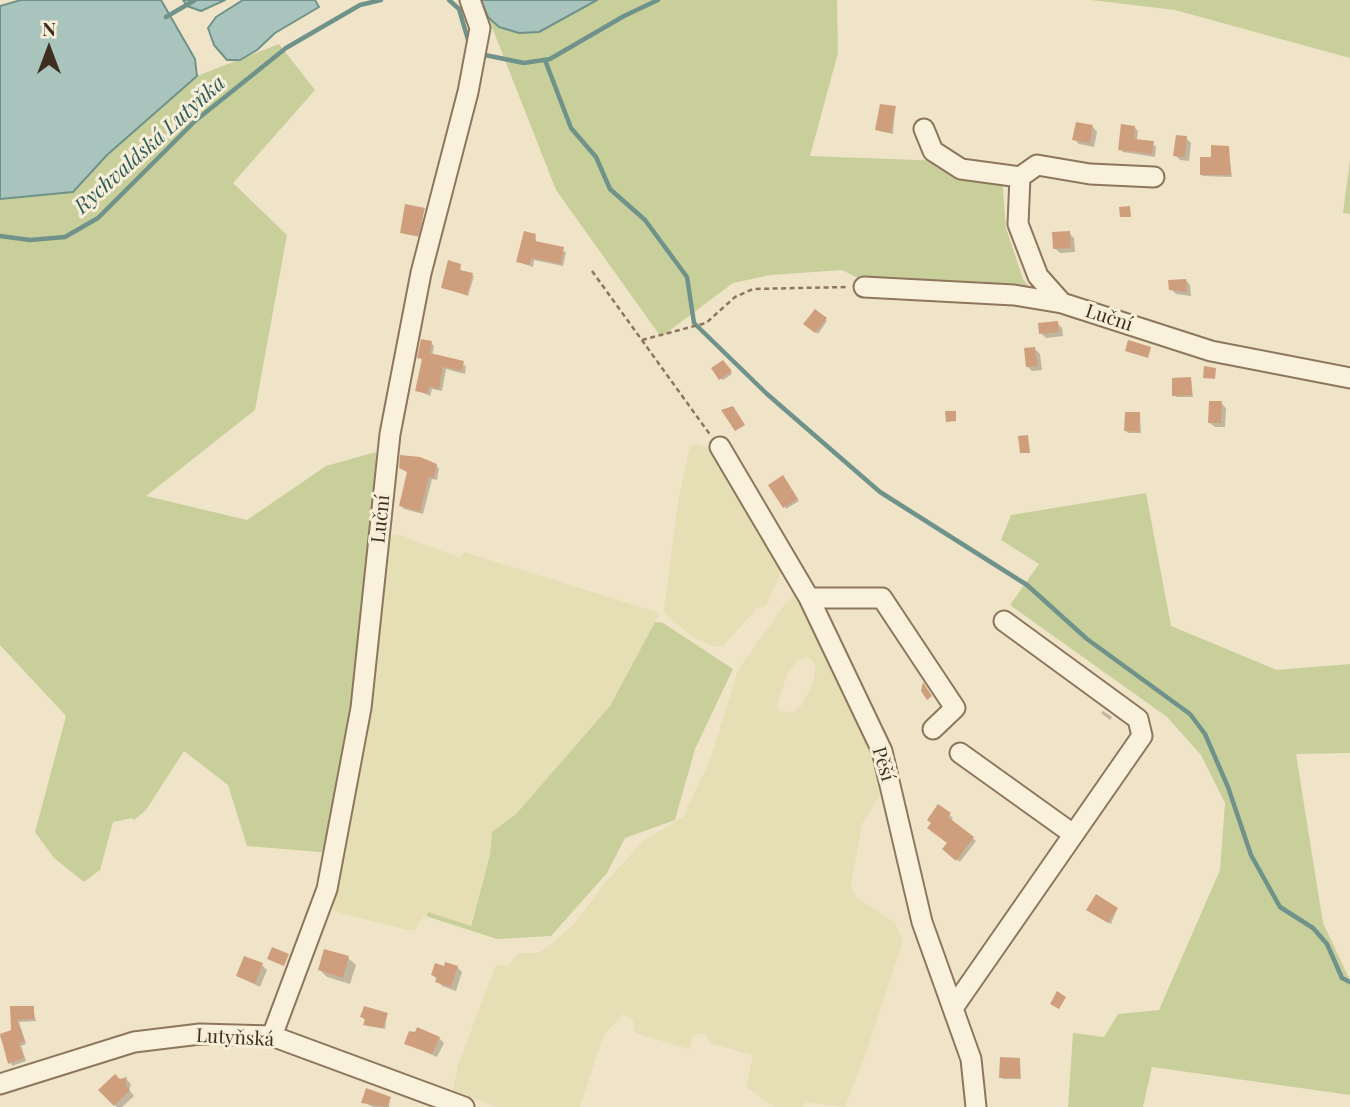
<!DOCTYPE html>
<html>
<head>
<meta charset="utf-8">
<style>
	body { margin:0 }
	#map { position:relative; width:1350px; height:1107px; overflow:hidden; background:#f0e4c8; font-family:"Playfair Display",serif }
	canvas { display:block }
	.north { position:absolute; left:14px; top:14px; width:70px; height:70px; -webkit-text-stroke:5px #f7eed8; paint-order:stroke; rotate:0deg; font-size:19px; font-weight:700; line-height:28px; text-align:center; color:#3d2e20 }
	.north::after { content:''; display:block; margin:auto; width:24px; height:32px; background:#3d2e20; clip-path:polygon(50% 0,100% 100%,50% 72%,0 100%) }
</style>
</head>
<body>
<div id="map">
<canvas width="1350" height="1107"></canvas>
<div class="north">N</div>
</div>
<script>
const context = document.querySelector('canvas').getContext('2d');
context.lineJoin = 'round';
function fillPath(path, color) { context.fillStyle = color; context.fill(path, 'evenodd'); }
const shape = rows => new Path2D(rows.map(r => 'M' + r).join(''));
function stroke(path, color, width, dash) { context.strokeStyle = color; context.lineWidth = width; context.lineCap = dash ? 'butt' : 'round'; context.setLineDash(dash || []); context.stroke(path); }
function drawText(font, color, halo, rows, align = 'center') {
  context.font = font + ' "Playfair Display",serif'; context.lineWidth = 6; context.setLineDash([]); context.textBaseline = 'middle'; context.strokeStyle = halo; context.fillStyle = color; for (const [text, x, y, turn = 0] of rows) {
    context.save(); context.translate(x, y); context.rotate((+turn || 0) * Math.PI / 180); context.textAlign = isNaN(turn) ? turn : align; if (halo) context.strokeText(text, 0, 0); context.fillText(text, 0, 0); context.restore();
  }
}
fillPath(shape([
	[696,444,708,447,784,565,766,606,757,608,723,646,712,646,694,638,666,615,664,608,679,496,690,446],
	[398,534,460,558,464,552,660,613,610,706,516,814,492,832,490,855,470,926,427,912,415,930,408,930,333,911,387,543,393,535],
	[799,591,880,764,883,790,862,824,851,884,856,897,895,923,903,941,866,1053,845,1107,807,1102,802,1107,775,1107,746,1087,753,1055,712,1044,705,1033,693,1035,689,1049,635,1033,633,1021,623,1014,603,1036,580,1107,497,1107,453,1090,458,1065,496,964,508,966,519,953,538,953,552,944,577,921,603,885,644,840,683,817,710,760,738,670,784,605],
	[808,657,815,664,814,680,802,705,793,713,780,711,777,706,788,672,798,660]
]), '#e6deb5');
fillPath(shape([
	[597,0,837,0,838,53,810,156,1001,163,1006,228,1023,279,1037,298,872,285,842,270,771,275,733,283,661,337,556,190,488,17,499,27,519,33,539,32],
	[1091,0,1350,0,1350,58,1175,10],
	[279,44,315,90,233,183,287,235,255,410,146,496,247,520,326,466,376,452,374,525,359,694,331,853,247,846,228,785,184,751,146,810,134,820,132,818,113,822,100,870,84,882,54,858,35,832,66,716,0,645,0,198,73,192,112,151,197,76],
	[1350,160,1350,214,1343,213],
	[1146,493,1171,626,1277,670,1350,664,1350,753,1296,754,1323,923,1350,980,1350,1095,1152,1067,1143,1107,1068,1107,1073,1033,1104,1037,1118,1014,1159,1010,1220,870,1225,803,1201,755,1167,717,1010,605,1039,564,1001,540,1011,515],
	[655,622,663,623,733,669,695,749,675,820,625,838,607,873,551,936,497,939,426,916,428,912,471,926,490,855,492,832,516,814,610,706]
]), '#c9cf9b');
const water = shape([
	[21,0,161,0,195,59,197,76,107,155,73,192,0,199,0,6,21,0],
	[183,0,225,0,201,11,187,6,183,0],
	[243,0,315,0,319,7,275,33,257,50,240,60,227,60,214,45,208,28,216,17,243,0],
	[481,0,597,0,539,32,519,33,499,27,488,17,481,0]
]);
fillPath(water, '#a9c4bc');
stroke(water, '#6f938a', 2);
fillPath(shape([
	[895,108,893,134,879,131,877,129],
	[1093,127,1097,132,1094,147,1079,144,1074,139],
	[1135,128,1138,131,1137,141,1156,146,1155,157,1123,152,1120,149],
	[1186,138,1191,143,1189,161,1180,160,1175,155],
	[1228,147,1232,177,1203,176,1201,174,1213,159],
	[424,210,420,237,404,234,402,232],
	[1069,233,1074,238,1075,252,1060,253,1055,248],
	[535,236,537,244,566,252,563,266,534,260,533,267,518,262],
	[460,265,461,272,474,276,468,296,443,287],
	[1186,280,1190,285,1191,296,1176,294,1171,289],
	[815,311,827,321,818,334,806,324],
	[1057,323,1062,328,1063,336,1046,338,1041,333],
	[431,343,434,346,432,356,466,366,465,374,446,369,442,391,432,389,430,396,417,390,423,361,419,357],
	[1035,349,1040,354,1042,370,1032,371,1027,366],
	[725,364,732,374,723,380,721,379],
	[1191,379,1193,397,1176,397,1174,395],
	[1221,403,1226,408,1225,427,1215,427,1210,423],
	[1140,414,1141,433,1128,433,1126,431],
	[436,465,439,469,437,480,432,479,423,514,404,509,401,506,409,473,401,468],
	[785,479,799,501,786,509,770,485],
	[1103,711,1112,717,1110,720,1101,713],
	[939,807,953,818,951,821,976,841,960,862,947,852,949,843],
	[1117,909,1111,924,1090,911],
	[348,958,356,965,350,984,327,977,320,970],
	[262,965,267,970,260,987,238,976],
	[457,967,462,972,456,991,442,986,433,975],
	[12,1008,33,1008,36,1021,19,1022,26,1044,21,1046,26,1061,12,1066,0,1036,13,1032],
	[387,1014,385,1029,367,1026,367,1020,362,1017],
	[416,1035,439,1038,444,1043,437,1057,406,1043],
	[1020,1060,1021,1079,1003,1079,1001,1077],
	[126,1079,131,1084,129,1090,134,1096,122,1107,117,1107,101,1090],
	[390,1098,389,1107,373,1107,363,1102]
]), '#0003');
stroke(shape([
	[449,0,459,9,469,43],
	[166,17,195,0],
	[480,54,524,63,550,59,624,16,658,0],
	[545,60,571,128,596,157,610,189,645,220,687,277,694,323,767,394,880,492,1027,585,1087,639,1190,714,1205,734,1228,787,1251,855,1280,907,1313,928,1327,944,1342,978,1350,982],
	[0,236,30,240,65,237,98,218,195,121,286,48,360,5,381,0]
]), '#6f938a', 4.5);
fillPath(shape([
	[880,104,896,106,891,133,875,130],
	[1076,122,1093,125,1090,143,1072,140],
	[1121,124,1135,126,1134,139,1154,141,1152,154,1118,150],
	[1176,135,1187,136,1185,157,1173,156],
	[1211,145,1229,146,1231,175,1200,175,1200,157,1211,157],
	[405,204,425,208,418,236,400,233],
	[1130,206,1131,217,1120,217,1119,207],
	[524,231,536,234,535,241,564,247,561,264,531,258,530,265,516,262],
	[1070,231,1071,248,1053,249,1052,232],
	[448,260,461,264,460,270,473,273,467,295,441,288],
	[1186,279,1187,292,1169,290,1168,280],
	[815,309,827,318,815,333,803,324],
	[1058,321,1059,332,1039,334,1038,323],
	[421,339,432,341,430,353,464,361,462,371,443,367,439,389,429,386,428,394,415,391,422,359,417,358],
	[1128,340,1151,347,1148,358,1125,351],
	[1035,347,1038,366,1026,367,1024,348],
	[723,360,732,371,719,380,711,368],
	[1204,366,1216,368,1215,379,1203,378],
	[1191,377,1192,395,1172,396,1172,378],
	[1209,401,1222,401,1221,423,1208,423],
	[733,406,745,425,735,431,721,410],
	[945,411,956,411,956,421,946,422],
	[1125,412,1140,412,1139,432,1124,431],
	[1028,435,1030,453,1020,453,1018,436],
	[400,455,420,457,437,464,434,478,429,477,420,512,399,506,407,472,399,468],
	[783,475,798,499,783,508,768,485],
	[923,682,932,696,927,700,921,691],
	[938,804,951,813,948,817,974,837,956,861,942,849,947,843,927,828,931,823,927,820],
	[1096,894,1118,908,1108,923,1086,910],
	[272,947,289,954,284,966,267,959],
	[324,949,349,956,343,978,318,970],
	[244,956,263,963,255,984,236,976],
	[445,962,458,966,451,987,435,982,437,977,431,975,435,963,444,966],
	[1057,991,1066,997,1059,1009,1050,1004],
	[10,1006,34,1006,34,1019,17,1020,25,1041,19,1043,24,1058,8,1064,0,1034,11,1030],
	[364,1006,388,1013,383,1028,363,1025,365,1019,360,1017],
	[417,1027,440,1037,432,1054,404,1044,409,1031,415,1032],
	[1000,1057,1020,1058,1020,1078,999,1078],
	[115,1074,120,1079,127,1077,125,1084,130,1090,114,1106,98,1090],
	[366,1088,391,1097,387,1107,361,1103]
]), '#cf9f7d');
const minor = shape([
	[924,129,933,151,961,169,1020,177],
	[864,287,1014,295,1062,303,1211,351,1350,378],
	[1062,303,1038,276,1018,224,1020,177,1037,165,1090,174,1154,177],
	[720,447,809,598,882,751,922,922,971,1059,976,1107],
	[809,598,882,598,955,708,933,729],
	[960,753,1073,834],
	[953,1008,1142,736,1138,719,1004,621],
	[272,1036,327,889,361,708,390,434,421,273,468,92,480,28,470,0],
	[0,1084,134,1042,200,1034,272,1036,464,1107]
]);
stroke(minor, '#8d765c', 23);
stroke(shape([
	[592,271,711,436],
	[642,340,706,323,735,297,753,289,847,287]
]), '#8d765c', 2.5, [5, 3.5]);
stroke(minor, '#faf1dc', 19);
drawText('19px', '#3d2e20', '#f7eed8', [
	["Luční",1109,318,18],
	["Luční",381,519,-84],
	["Pěší",883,764,73],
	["Lutyňská",235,1038,3]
]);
drawText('italic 21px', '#2f5d5a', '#f7eed8', [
	["Rychvaldská Lutyňka",150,145,-42]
]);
</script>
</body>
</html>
